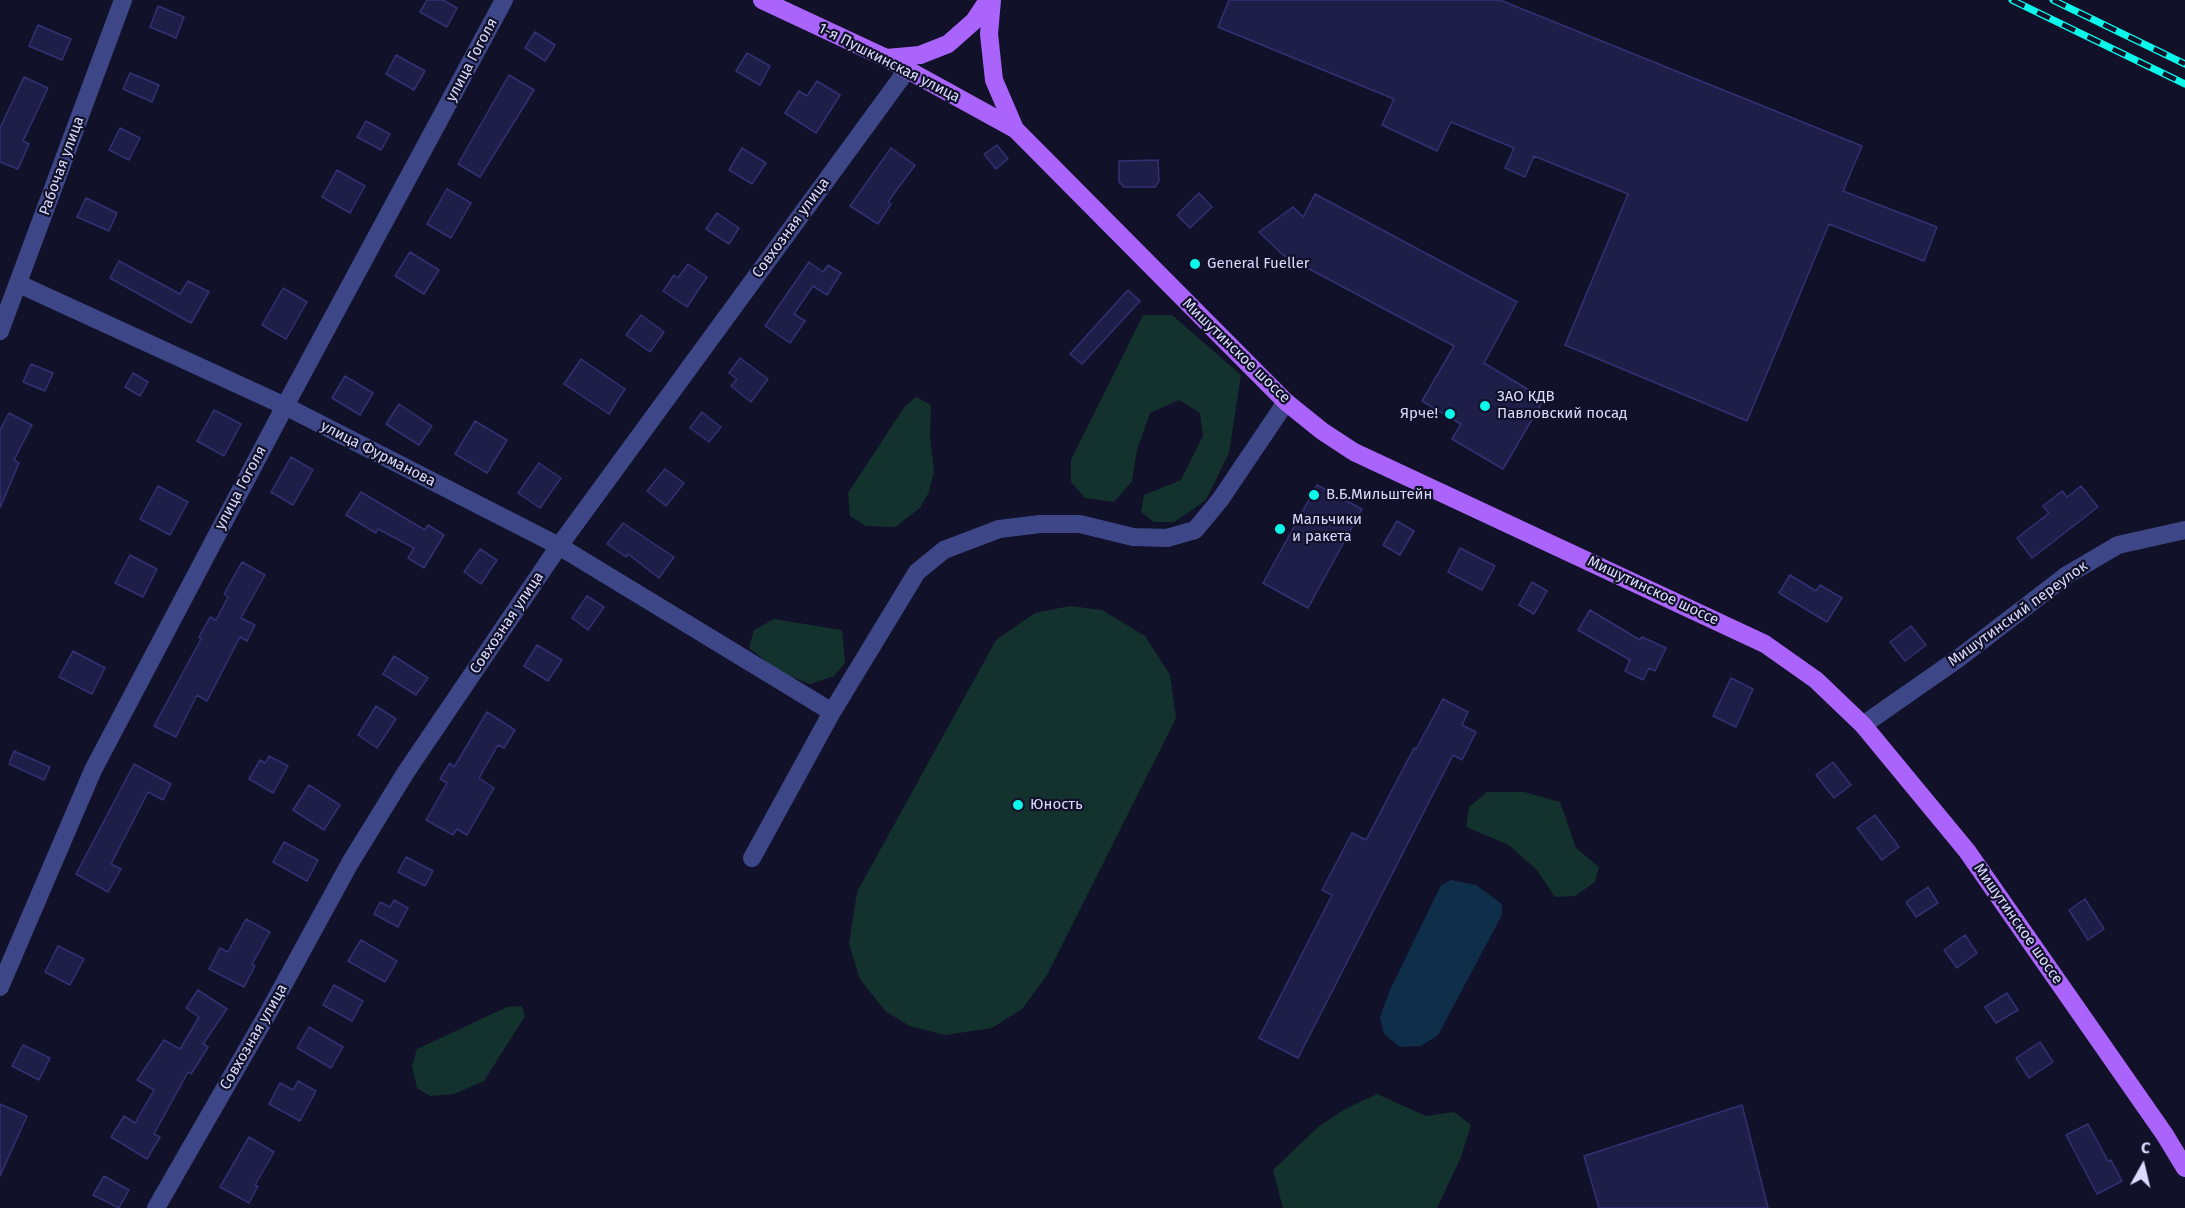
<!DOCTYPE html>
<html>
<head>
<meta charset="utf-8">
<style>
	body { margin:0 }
	#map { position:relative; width:2185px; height:1208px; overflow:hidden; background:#111129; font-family:"Fira Sans",sans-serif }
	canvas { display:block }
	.north { position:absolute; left:2113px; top:1136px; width:60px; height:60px; -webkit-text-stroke:4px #111129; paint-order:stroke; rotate:8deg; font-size:16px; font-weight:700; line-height:24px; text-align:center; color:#dadbfe }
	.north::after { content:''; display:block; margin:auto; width:21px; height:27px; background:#dadbfe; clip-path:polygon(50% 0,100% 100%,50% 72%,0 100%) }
</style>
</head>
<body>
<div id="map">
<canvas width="2185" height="1208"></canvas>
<div class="north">С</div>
</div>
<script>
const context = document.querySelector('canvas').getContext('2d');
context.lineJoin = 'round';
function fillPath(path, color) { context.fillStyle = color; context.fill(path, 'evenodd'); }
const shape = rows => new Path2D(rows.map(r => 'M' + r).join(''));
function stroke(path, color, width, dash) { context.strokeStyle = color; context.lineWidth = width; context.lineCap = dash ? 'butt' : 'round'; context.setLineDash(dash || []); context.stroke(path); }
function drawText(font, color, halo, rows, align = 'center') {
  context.font = font + ' "Fira Sans",sans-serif'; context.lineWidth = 4.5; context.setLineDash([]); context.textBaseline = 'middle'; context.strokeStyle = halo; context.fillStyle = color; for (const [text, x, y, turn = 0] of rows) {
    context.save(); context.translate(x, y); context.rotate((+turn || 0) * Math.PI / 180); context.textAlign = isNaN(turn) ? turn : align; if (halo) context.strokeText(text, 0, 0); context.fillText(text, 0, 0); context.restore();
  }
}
fillPath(shape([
	[1143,315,1172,315,1241,375,1229,453,1206,500,1174,522,1154,522,1141,512,1144,495,1181,480,1203,436,1200,413,1179,400,1150,413,1137,450,1132,481,1114,502,1085,498,1071,482,1071,460],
	[916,397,931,405,930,435,934,472,929,492,920,508,895,527,866,526,850,516,848,493,905,406],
	[1070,606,1102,610,1145,636,1170,675,1176,718,1047,975,1022,1009,992,1028,945,1035,910,1026,885,1011,860,979,849,944,857,892,996,640,1035,613],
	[774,619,842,630,845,663,834,676,810,684,780,672,749,648,754,630],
	[1487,792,1524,792,1560,802,1576,848,1599,867,1595,882,1575,896,1555,897,1537,870,1509,845,1466,827,1469,807],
	[522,1006,525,1016,484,1081,454,1094,430,1096,417,1088,412,1066,417,1049,507,1007],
	[1377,1094,1426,1116,1454,1112,1471,1125,1461,1157,1437,1208,1283,1208,1273,1170,1318,1127,1345,1109]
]), '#14322d');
fillPath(shape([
	[1451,880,1476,885,1502,904,1502,915,1438,1035,1421,1046,1400,1047,1384,1034,1380,1017,1390,990,1441,885]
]), '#0e2e4a');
const building = shape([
	[427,0,443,0,457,8,447,27,420,12,427,0],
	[1229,0,1500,0,1862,146,1843,191,1937,227,1924,261,1829,224,1747,421,1565,345,1628,194,1534,156,1525,177,1505,168,1514,148,1451,122,1437,151,1382,125,1394,99,1218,27,1229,0],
	[158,6,184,17,176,38,150,27,158,6],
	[38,25,71,39,62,60,29,46,38,25],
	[535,32,555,45,545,61,525,48,535,32],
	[747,53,770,66,760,85,736,71,747,53],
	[396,55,425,71,414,90,386,74,396,55],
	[130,73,159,85,152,102,123,89,130,73],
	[509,75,534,90,480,177,458,164,509,75],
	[24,77,48,88,23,141,29,144,18,169,0,162,0,128,24,77],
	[817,81,840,95,816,133,785,113,799,91,807,96,817,81],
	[366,121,390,134,381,150,357,137,366,121],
	[120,128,140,138,129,160,109,150,120,128],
	[997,145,1008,159,996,169,984,154,997,145],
	[742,148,766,163,752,184,729,170,742,148],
	[891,148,915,165,888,202,891,204,878,224,850,206,891,148],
	[1158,160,1159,181,1155,187,1124,187,1119,182,1119,161,1158,160],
	[337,170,365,186,350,213,322,197,337,170],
	[447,189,471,203,451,238,427,224,447,189],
	[1199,193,1212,207,1190,228,1177,215,1199,193],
	[1315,194,1517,302,1484,363,1544,399,1503,469,1452,439,1461,424,1422,401,1454,346,1283,255,1259,232,1293,207,1303,217,1315,194],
	[86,198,117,213,109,231,77,217,86,198],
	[717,213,739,228,729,244,706,229,717,213],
	[410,252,439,270,424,294,395,276,410,252],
	[119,261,180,294,188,281,209,292,191,323,110,278,119,261],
	[809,262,823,272,828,265,841,273,827,295,813,286,794,314,805,321,790,343,765,326,809,262],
	[688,264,707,277,687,307,663,291,674,275,678,278,688,264],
	[283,288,307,302,286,339,262,325,283,288],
	[1128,290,1140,301,1082,364,1070,354,1128,290],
	[641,315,664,332,650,352,626,335,641,315],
	[740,358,768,379,751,402,731,386,737,379,729,373,740,358],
	[581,359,625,389,609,414,564,384,581,359],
	[31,364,53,373,45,391,23,382,31,364],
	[133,373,148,382,140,396,125,387,133,373],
	[345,376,373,393,360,415,332,398,345,376],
	[399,404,432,426,419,445,386,424,399,404],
	[214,410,241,424,224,456,197,441,214,410],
	[702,412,721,427,709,442,690,428,702,412],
	[9,413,32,425,14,460,19,463,0,508,0,430,9,413],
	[475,421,507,440,487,473,455,454,475,421],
	[291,457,313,470,293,505,271,492,291,457],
	[539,463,561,478,540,508,518,493,539,463],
	[665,469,684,483,666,506,647,491,665,469],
	[1317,485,1362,509,1308,608,1263,583,1317,485],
	[158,486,188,502,170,535,140,519,158,486],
	[2081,486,2098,507,2032,558,2017,538,2049,513,2043,506,2062,491,2067,497,2081,486],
	[361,492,425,530,428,525,444,535,424,568,408,558,414,548,378,529,376,533,346,515,361,492],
	[1397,521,1414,531,1400,555,1383,545,1397,521],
	[623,523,674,557,659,578,628,554,626,557,607,544,623,523],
	[1460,548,1495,566,1482,590,1448,572,1460,548],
	[480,549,497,560,481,584,464,572,480,549],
	[130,555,157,569,143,597,115,583,130,555],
	[242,562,265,575,241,618,255,625,247,641,240,637,207,701,197,695,176,737,154,726,201,639,199,637,210,617,216,620,228,597,224,594,242,562],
	[1790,575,1816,591,1820,585,1842,598,1827,622,1779,593,1790,575],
	[1532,582,1547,591,1534,614,1519,605,1532,582],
	[587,596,604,607,588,630,572,618,587,596],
	[1590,610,1640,640,1642,637,1666,648,1655,671,1649,668,1643,680,1625,671,1630,660,1578,630,1590,610],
	[1911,626,1926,645,1905,661,1890,642,1911,626],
	[537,645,562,660,548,681,524,666,537,645],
	[73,651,105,668,92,694,59,677,73,651],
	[394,656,428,678,416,695,383,674,394,656],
	[1731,678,1753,689,1736,727,1713,716,1731,678],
	[1443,699,1468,712,1462,725,1476,732,1462,760,1453,755,1298,1058,1259,1038,1332,895,1322,890,1352,833,1366,840,1414,748,1416,749,1443,699],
	[376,706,396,719,377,748,358,735,376,706],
	[487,712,515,730,504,748,498,745,479,778,494,788,467,835,457,829,453,835,426,820,447,783,440,779,450,763,454,767,487,712],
	[14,751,50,767,44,780,9,764,14,751],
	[269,756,288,766,273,793,249,779,260,760,265,763,269,756],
	[1833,762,1851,785,1834,798,1816,775,1833,762],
	[134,764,171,784,163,800,148,792,111,864,121,869,108,892,76,874,134,764],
	[309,785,340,805,324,830,293,810,309,785],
	[1875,815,1899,847,1882,860,1857,828,1875,815],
	[284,842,318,860,307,881,273,862,284,842],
	[406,857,433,871,425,886,398,872,406,857],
	[1928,887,1938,903,1916,917,1906,902,1928,887],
	[2085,899,2104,929,2088,940,2069,910,2085,899],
	[394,900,408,908,398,927,374,914,380,902,390,907,394,900],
	[246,919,270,932,252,964,255,966,244,987,209,969,220,948,228,952,246,919],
	[1965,935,1977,953,1957,968,1944,950,1965,935],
	[361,940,397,961,385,982,348,961,361,940],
	[58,946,84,959,70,985,45,972,58,946],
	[334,985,363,1001,352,1021,323,1005,334,985],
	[198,990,227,1009,203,1044,208,1047,191,1074,188,1072,154,1134,160,1137,147,1159,111,1137,124,1116,135,1123,154,1090,137,1080,164,1040,180,1049,199,1017,186,1008,198,990],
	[2007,993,2018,1010,1996,1023,1985,1007,2007,993],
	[309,1027,343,1047,331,1068,297,1048,309,1027],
	[2040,1042,2053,1062,2029,1078,2016,1058,2040,1042],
	[23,1045,50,1058,39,1080,12,1066,23,1045],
	[298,1081,316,1091,300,1121,269,1104,280,1083,293,1090,298,1081],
	[0,1104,27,1116,0,1176,0,1104],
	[1742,1105,1768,1208,1599,1208,1584,1156,1742,1105],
	[2088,1124,2108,1161,2111,1160,2122,1181,2097,1194,2066,1135,2088,1124],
	[249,1137,274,1152,255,1185,258,1186,249,1203,220,1187,249,1137],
	[104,1176,129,1190,119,1208,93,1195,104,1176]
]);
fillPath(building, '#1f1e49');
stroke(building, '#333074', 1.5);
stroke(shape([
	[19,284,285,406,559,546,832,712],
	[0,331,123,0],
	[1863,725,1959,658,2067,575,2118,545,2185,530],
	[752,858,832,712,917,572,944,550,999,529,1040,524,1080,524,1133,537,1167,538,1195,530,1220,500,1286,402],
	[0,987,93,770,285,406,504,0],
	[156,1208,268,1013,350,863,406,772,559,546,907,70]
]), '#3d4686', 18);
stroke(shape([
	[762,0,886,58,1015,129,1286,402,1322,431,1354,452,1765,644,1816,680,1863,725,1967,851,2165,1135,2185,1168],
	[992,0,989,34,994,80,1015,129],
	[886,58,920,55,948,44,974,21,988,0]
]), '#ab64fb', 18);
const rail = shape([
	[2012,0,2185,84],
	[2053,0,2185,64]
]);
stroke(rail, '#0bf8eb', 7);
stroke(rail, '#111129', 4.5, [14]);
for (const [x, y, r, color] of [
	[1195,264,6,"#0bf8eb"],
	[1485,406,6,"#0bf8eb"],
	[1450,414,6,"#0bf8eb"],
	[1314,495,6,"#0bf8eb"],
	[1280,529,6,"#0bf8eb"],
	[1018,805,6,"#0bf8eb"]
]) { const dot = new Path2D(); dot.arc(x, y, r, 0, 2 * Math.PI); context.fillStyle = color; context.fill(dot); stroke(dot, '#111129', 2); }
drawText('15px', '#dadbfe', '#111129', [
	["улица Гоголя",472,60,-62],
	["1-я Пушкинская улица",889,63,27],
	["Рабочая улица",62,166,-70],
	["Совхозная улица",791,228,-54],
	["Мишутинское шоссе",1236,351,44],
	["улица Фурманова",378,454,27],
	["улица Гоголя",241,488,-62],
	["Мишутинское шоссе",1653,591,25],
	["Мишутинский переулок",2018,614,-36],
	["Совхозная улица",507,623,-56],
	["Мишутинское шоссе",2018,924,55],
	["Совхозная улица",254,1037,-60]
]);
drawText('15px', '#dadbfe', '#111129', [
	["General Fueller",1207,264],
	["ЗАО КДВ",1497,397],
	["Павловский посад",1497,414],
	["Ярче!",1438,414,"right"],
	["В.Б.Мильштейн",1326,495],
	["Мальчики",1292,520],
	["и ракета",1292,537],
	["Юность",1030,805]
], 'left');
</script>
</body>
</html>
